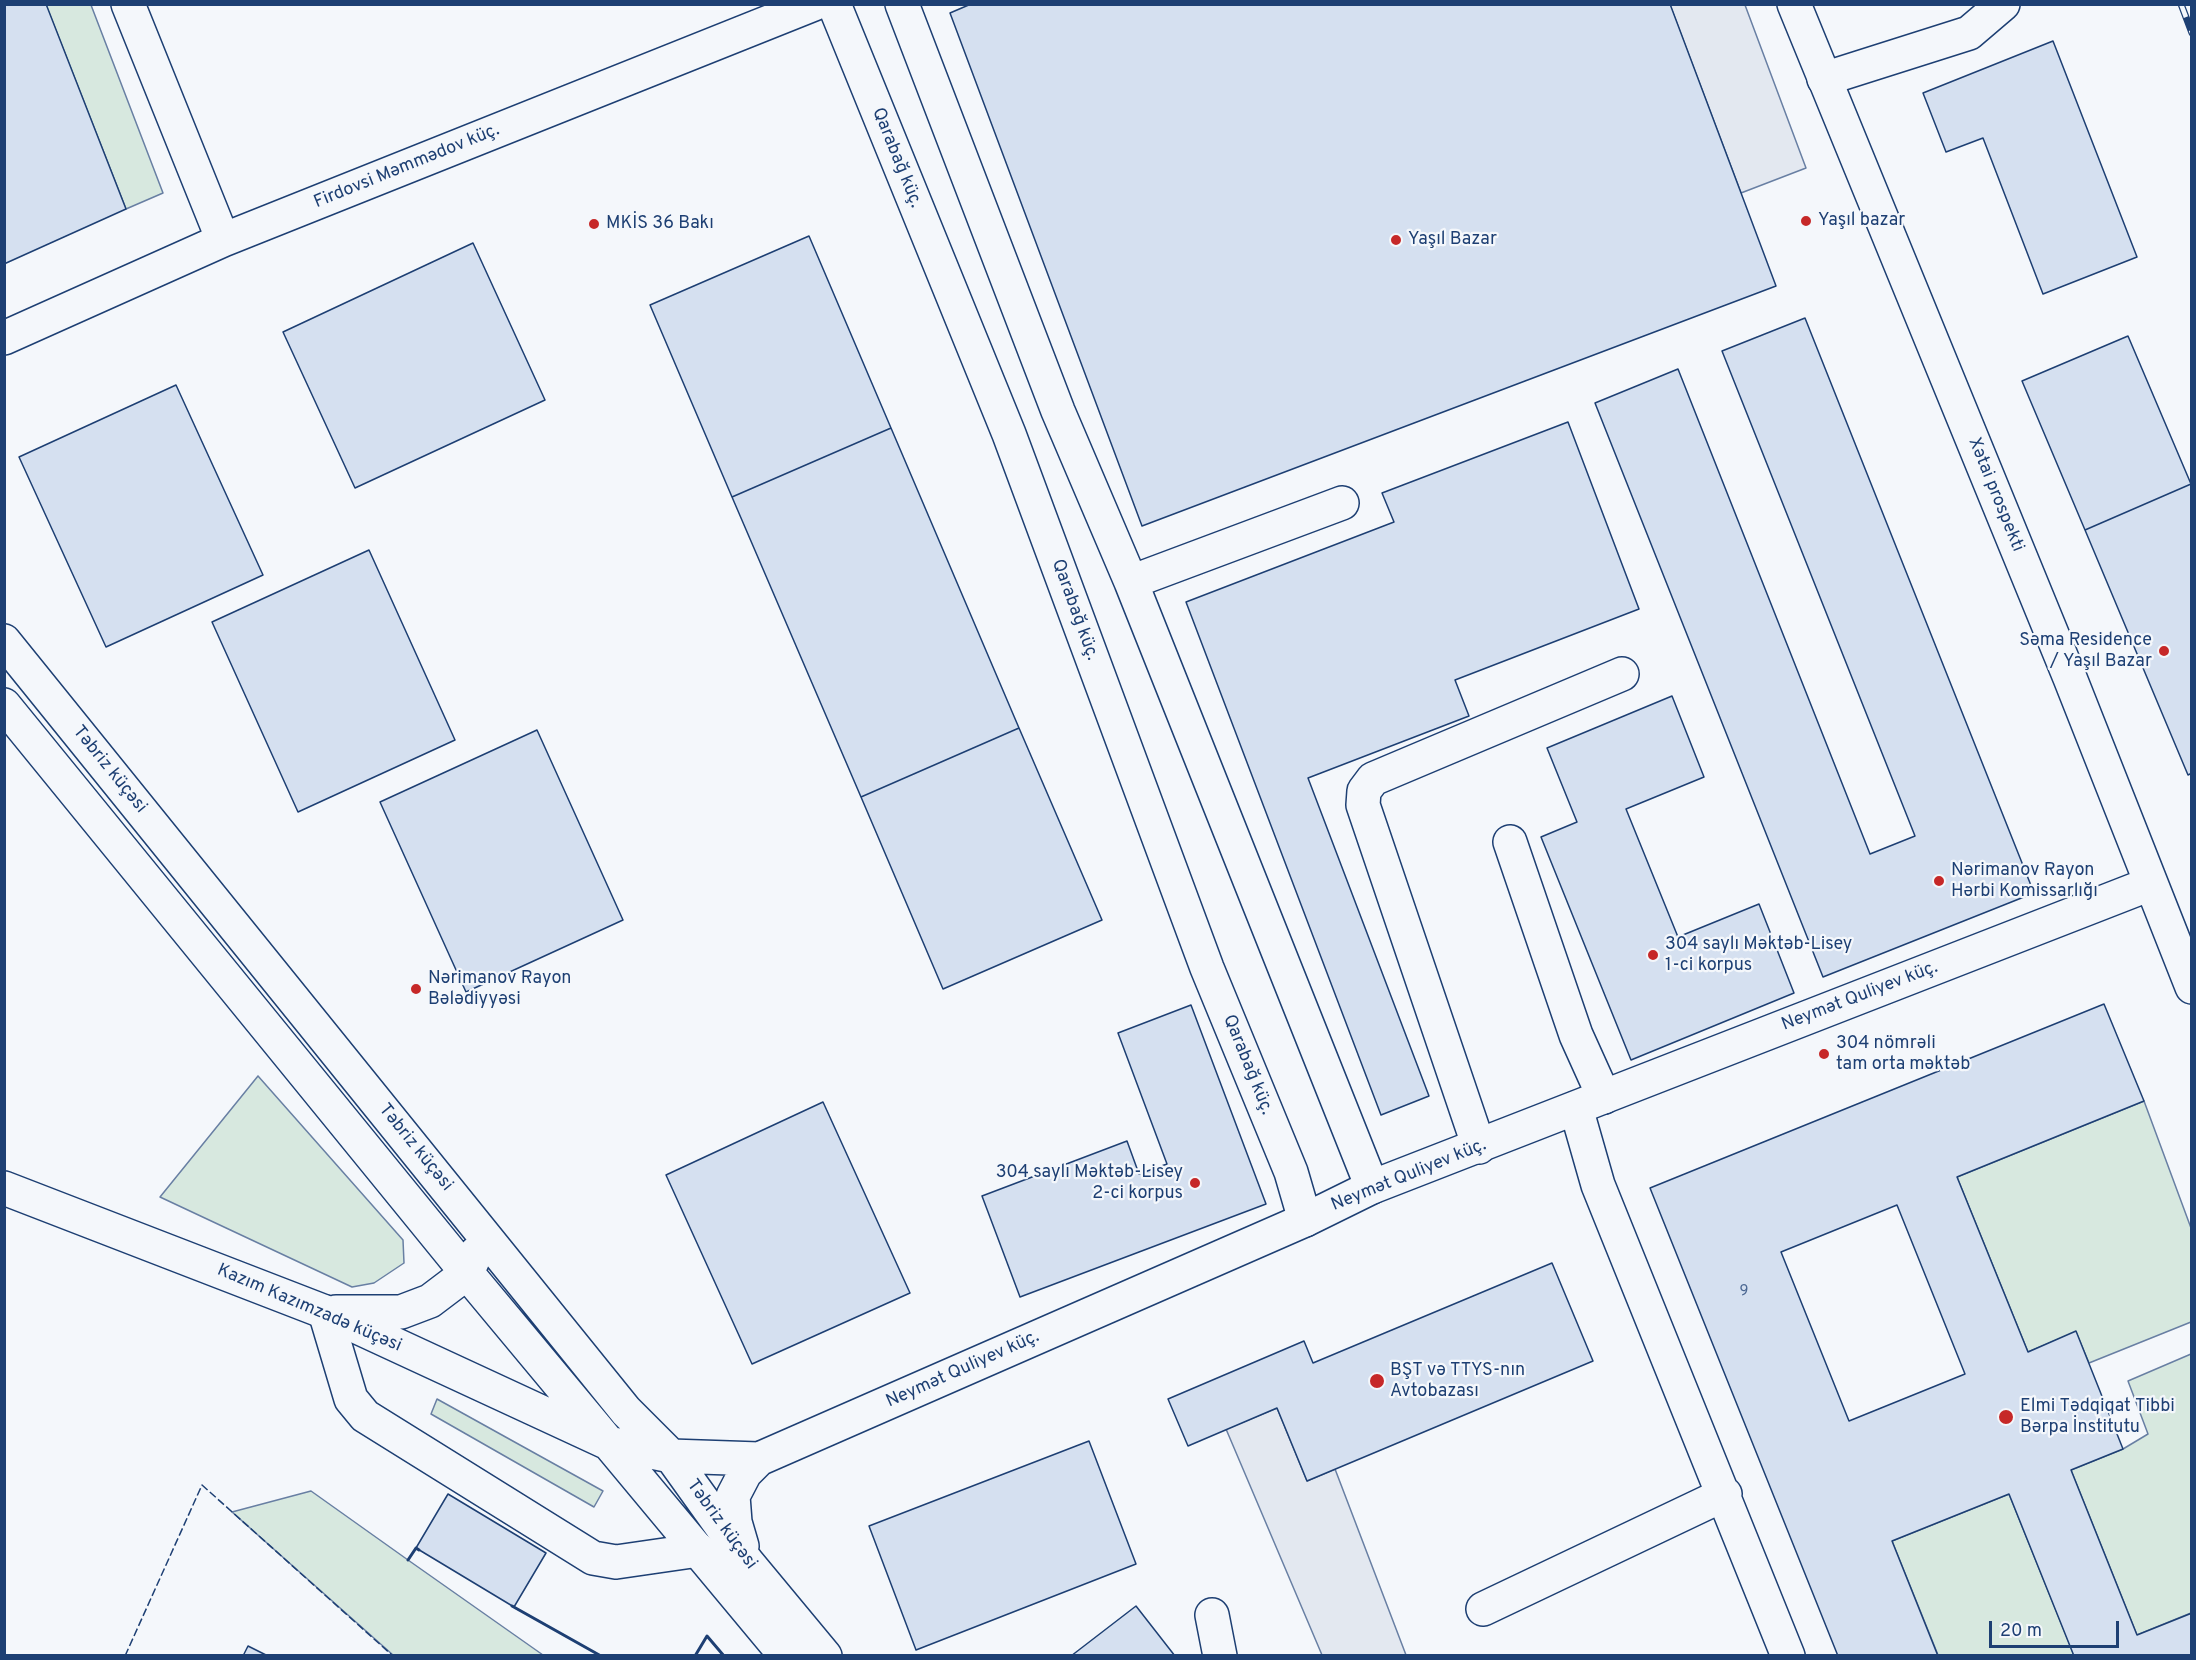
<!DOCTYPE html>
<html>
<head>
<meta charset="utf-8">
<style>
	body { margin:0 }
	#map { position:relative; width:2196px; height:1660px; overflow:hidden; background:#f4f7fb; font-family:Overpass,sans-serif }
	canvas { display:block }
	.frame { position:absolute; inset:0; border:6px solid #1d3f73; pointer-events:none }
	.scale { position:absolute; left:1989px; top:1621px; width:130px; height:27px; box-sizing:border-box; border:3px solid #1d3f73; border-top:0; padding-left:8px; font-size:18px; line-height:21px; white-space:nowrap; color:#1d3f73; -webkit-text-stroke:4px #f4f7fb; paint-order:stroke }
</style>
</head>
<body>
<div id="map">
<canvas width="2196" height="1660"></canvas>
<div class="frame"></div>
<div class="scale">20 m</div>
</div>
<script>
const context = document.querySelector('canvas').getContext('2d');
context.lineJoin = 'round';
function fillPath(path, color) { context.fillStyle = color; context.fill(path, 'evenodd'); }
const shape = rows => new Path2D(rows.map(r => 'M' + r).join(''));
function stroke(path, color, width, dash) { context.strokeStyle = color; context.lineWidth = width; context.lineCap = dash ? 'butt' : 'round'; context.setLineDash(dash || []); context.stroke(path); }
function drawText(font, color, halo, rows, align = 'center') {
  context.font = font + ' Overpass,sans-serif'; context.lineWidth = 4.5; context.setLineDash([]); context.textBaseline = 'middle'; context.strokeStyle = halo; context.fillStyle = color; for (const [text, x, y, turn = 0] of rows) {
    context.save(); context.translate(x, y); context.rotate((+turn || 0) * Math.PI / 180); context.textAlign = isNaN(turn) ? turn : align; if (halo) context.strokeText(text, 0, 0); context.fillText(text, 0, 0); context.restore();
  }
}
const green = shape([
	[46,5,91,5,163,193,126,209,46,5],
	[258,1076,403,1240,404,1263,374,1283,352,1287,160,1197,258,1076],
	[2144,1101,2191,1228,2191,1322,2089,1363,2076,1332,2028,1352,1957,1177,2144,1101],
	[2191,1354,2191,1613,2137,1635,2071,1470,2123,1449,2148,1434,2128,1381,2191,1354],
	[437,1399,603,1491,594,1507,431,1414,437,1399],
	[311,1491,408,1560,543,1655,393,1655,232,1512,311,1491],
	[2009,1494,2074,1655,1938,1655,1892,1541,2009,1494]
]);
fillPath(green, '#d7e8df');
stroke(green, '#687fa3', 1.5);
const parking = shape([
	[1670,5,1745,5,1806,168,1741,193,1670,5],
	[1277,1408,1307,1481,1335,1469,1406,1655,1322,1655,1226,1429,1277,1408]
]);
fillPath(parking, '#e3e8f0');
stroke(parking, '#687fa3', 1.5);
const building = shape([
	[4,4,46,4,126,209,4,264,4,4],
	[971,4,1670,4,1776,286,1142,526,950,13,971,4],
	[2053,41,2137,257,2043,294,1983,138,1946,152,1923,93,2053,41],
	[809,236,891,428,732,497,650,305,809,236],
	[473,243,545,400,355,488,283,332,473,243],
	[1805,318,2034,893,1823,977,1595,403,1678,369,1870,854,1915,836,1722,351,1805,318],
	[2128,336,2191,484,2085,530,2022,381,2128,336],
	[176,385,263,575,106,647,19,457,176,385],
	[1568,422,1639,609,1455,680,1469,716,1308,778,1429,1096,1381,1115,1186,602,1394,522,1382,493,1568,422],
	[891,428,1019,728,861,797,732,497,891,428],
	[2191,484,2192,773,2188,775,2085,530,2191,484],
	[369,550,455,740,298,812,212,622,369,550],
	[1672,696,1704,777,1626,809,1678,937,1759,904,1794,993,1631,1060,1541,837,1577,822,1547,748,1672,696],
	[1019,728,1102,920,943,989,861,797,1019,728],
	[537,730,623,920,466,992,380,802,537,730],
	[2104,1004,2144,1101,1957,1177,2028,1352,2076,1331,2123,1449,2071,1470,2137,1635,2192,1613,2192,1656,2074,1656,2009,1494,1892,1541,1938,1656,1838,1656,1650,1188,2104,1004],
	[1897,1205,1965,1374,1849,1421,1781,1252,1897,1205],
	[1191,1005,1266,1204,1020,1297,982,1196,1127,1141,1139,1174,1167,1164,1118,1033,1191,1005],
	[823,1102,910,1293,752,1364,666,1175,823,1102],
	[1552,1263,1593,1361,1307,1481,1277,1408,1188,1446,1168,1399,1304,1341,1313,1363,1552,1263],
	[1089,1441,1136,1564,916,1650,869,1526,1089,1441],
	[448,1494,546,1553,514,1607,416,1548,448,1494],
	[1136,1606,1175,1656,1071,1656,1136,1606],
	[248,1646,268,1656,243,1656,248,1646]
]);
fillPath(building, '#d5e0f0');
stroke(building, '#1d3f73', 1.5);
const minor = shape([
	[128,4,223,240],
	[834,4,1009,434,1207,968,1291,1172,1305,1220],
	[902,4,1058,411,1131,582,1372,1187],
	[1824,79,1969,33,2003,4],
	[4,338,223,240,814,4],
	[1131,582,1342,503],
	[1510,842,1576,1035,1604,1097],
	[1576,1108,1598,1185,1788,1656],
	[1479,1147,1363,805,1364,791,1373,779,1622,674],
	[325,1312,351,1399,365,1416,593,1558,616,1562,699,1550],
	[1483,1609,1725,1494],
	[1212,1615,1220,1656]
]);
const major = shape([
	[1794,4,2070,678,2192,987],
	[4,641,626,1411,671,1456,747,1562,825,1656],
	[4,705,467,1273,786,1656],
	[4,1188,325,1312,608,1443,671,1456,759,1459,1305,1220,1372,1187,2150,884],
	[336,1312,401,1312,430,1301,467,1273,476,1253],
	[742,1546,735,1522,733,1496,745,1473,759,1459]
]);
stroke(minor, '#1d3f73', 36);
stroke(major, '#1d3f73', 36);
stroke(minor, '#f4f7fb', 33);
stroke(major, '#f4f7fb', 33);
const rail = shape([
	[2181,4,2192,33]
]);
stroke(rail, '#1d3f73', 7);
stroke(rail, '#f4f7fb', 4.5, [14]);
stroke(shape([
	[125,1656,202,1485,393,1656]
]), '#1d3f73', 1.5, [8, 3]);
stroke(shape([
	[408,1560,416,1548,419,1550],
	[512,1606,601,1656],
	[695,1656,707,1636,724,1656]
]), '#1d3f73', 3);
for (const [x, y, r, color] of [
	[1806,221,6,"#c62828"],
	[594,224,6,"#c62828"],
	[1396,240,6,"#c62828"],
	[2164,651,6,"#c62828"],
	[1939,881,6,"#c62828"],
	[1653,955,6,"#c62828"],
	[416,989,6,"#c62828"],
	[1824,1054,6,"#c62828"],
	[1195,1183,6,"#c62828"],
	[1377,1381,8,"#c62828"],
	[2006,1417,8,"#c62828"]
]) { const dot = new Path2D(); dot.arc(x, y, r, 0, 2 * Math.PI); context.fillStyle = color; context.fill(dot); stroke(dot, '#f4f7fb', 2); }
drawText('15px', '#4b6792', null, [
	["9",1744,1292]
]);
drawText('18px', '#1d3f73', '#f4f7fb', [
	["Qarabağ küç.",896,158,68],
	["Firdovsi Məmmədov küç.",407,167,-22],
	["Xətai prospekti",1995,495,68],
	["Qarabağ küç.",1074,610,70],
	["Təbriz küçəsi",109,770,51],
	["Neymət Quliyev küç.",1860,997,-21],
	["Qarabağ küç.",1247,1065,68],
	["Təbriz küçəsi",415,1148,51],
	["Neymət Quliyev küç.",1409,1176,-22],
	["Kazım Kazımzadə küçəsi",309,1309,23],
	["Neymət Quliyev küç.",963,1370,-24],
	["Təbriz küçəsi",721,1525,54]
]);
drawText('18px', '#1d3f73', '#f4f7fb', [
	["Yaşıl bazar",1818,221],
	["MKİS 36 Bakı",606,224],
	["Yaşıl Bazar",1408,240],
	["Səma Residence",2152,641,"right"],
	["/ Yaşıl Bazar",2152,662,"right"],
	["Nərimanov Rayon",1951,871],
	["Hərbi Komissarlığı",1951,892],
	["304 saylı Məktəb-Lisey",1665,945],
	["1-ci korpus",1665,966],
	["Nərimanov Rayon",428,979],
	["Bələdiyyəsi",428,1000],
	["304 nömrəli",1836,1044],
	["tam orta məktəb",1836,1065],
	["304 saylı Məktəb-Lisey",1183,1173,"right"],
	["2-ci korpus",1183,1194,"right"],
	["BŞT və TTYS-nın",1390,1371],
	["Avtobazası",1390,1392],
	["Elmi Tədqiqat Tibbi",2020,1407],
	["Bərpa İnstitutu",2020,1428]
], 'left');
</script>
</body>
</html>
